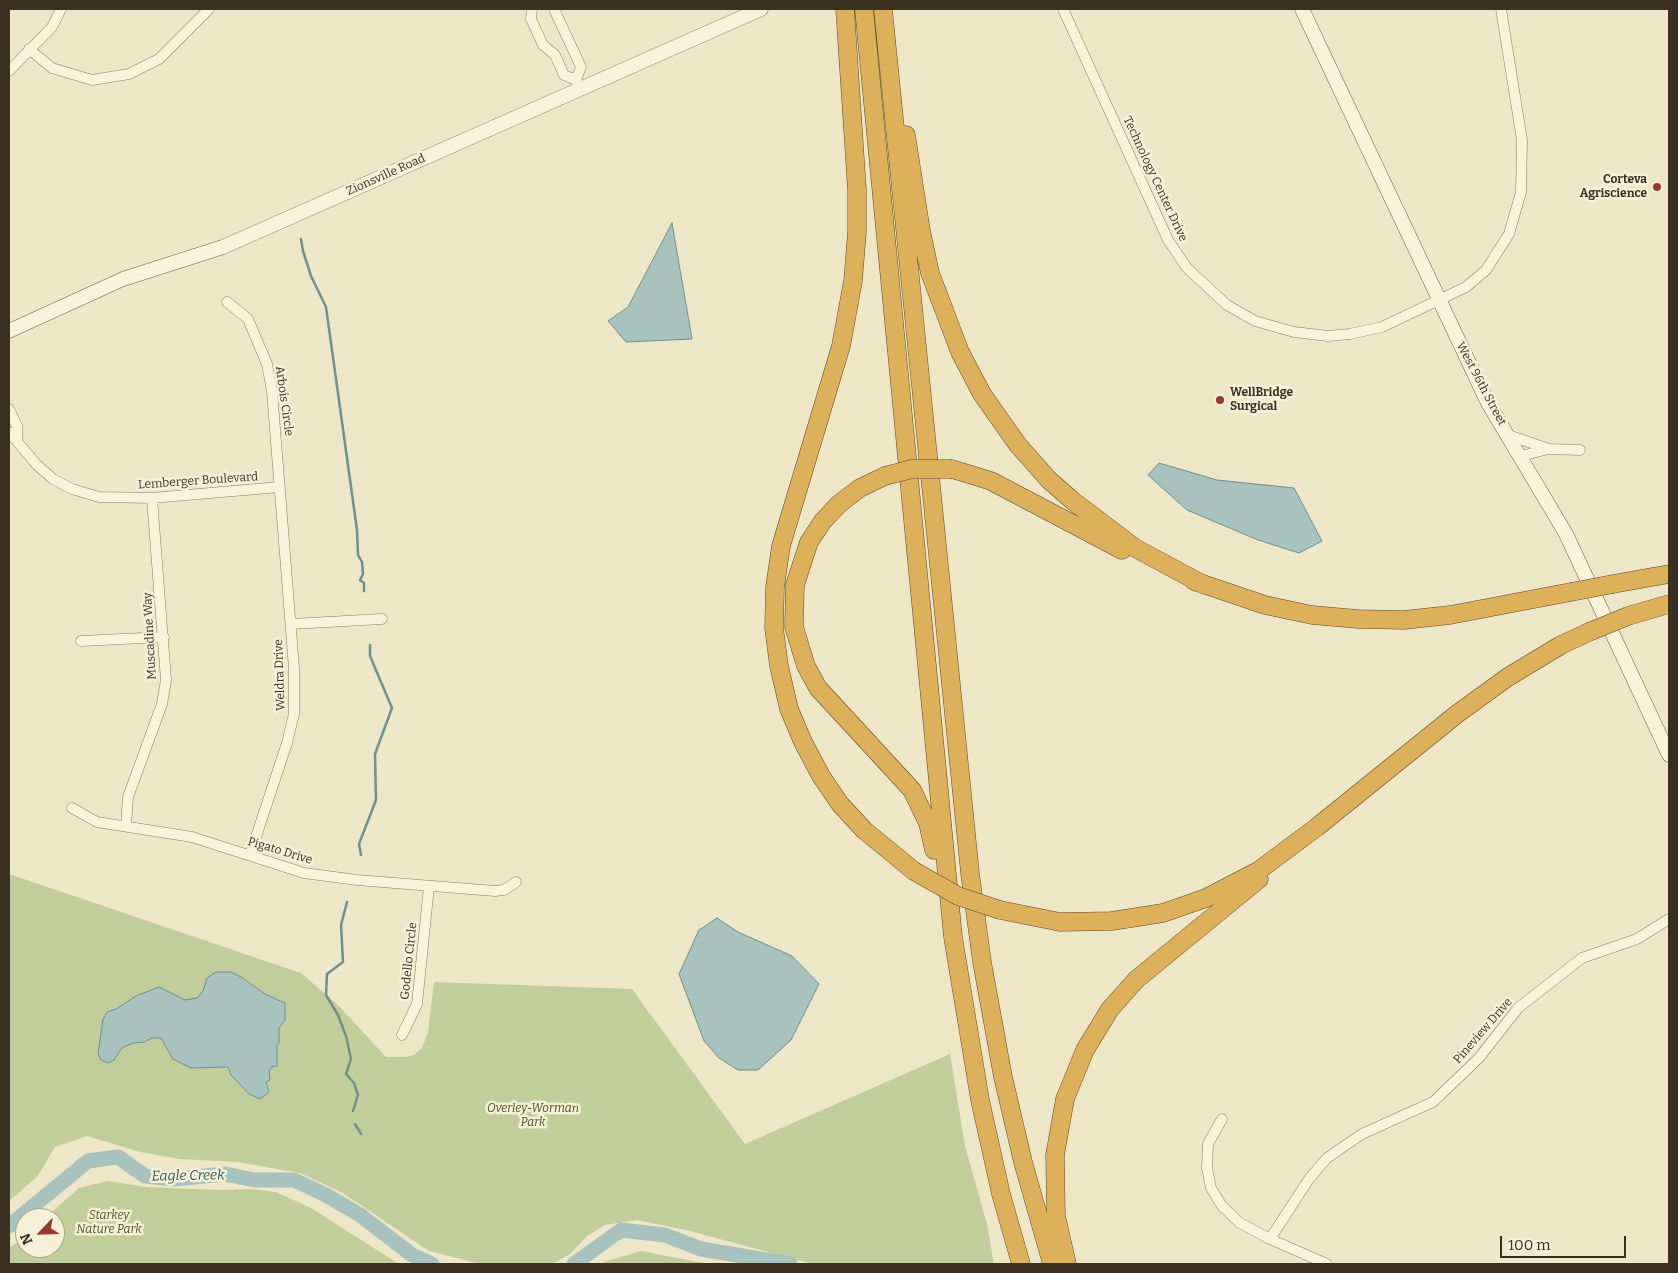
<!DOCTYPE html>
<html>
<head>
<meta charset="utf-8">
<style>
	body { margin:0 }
	#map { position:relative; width:1678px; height:1273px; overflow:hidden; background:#eee7c7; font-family:Bitter,serif }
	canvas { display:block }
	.frame { position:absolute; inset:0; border:10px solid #3b3020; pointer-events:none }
	.north { position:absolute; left:15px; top:1208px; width:50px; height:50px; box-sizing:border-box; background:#f6f0d7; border:1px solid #aba38e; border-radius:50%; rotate:246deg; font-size:14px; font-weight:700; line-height:20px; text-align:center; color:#3b3020 }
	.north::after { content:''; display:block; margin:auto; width:18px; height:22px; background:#99382c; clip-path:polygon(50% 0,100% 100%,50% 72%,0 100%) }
	.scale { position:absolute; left:1500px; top:1236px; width:126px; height:22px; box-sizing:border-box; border:2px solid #3b3020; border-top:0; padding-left:6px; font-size:15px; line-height:18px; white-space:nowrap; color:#3b3020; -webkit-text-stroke:4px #f6f0d7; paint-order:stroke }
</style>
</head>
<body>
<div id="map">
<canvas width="1678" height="1273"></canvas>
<div class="frame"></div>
<div class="north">N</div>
<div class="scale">100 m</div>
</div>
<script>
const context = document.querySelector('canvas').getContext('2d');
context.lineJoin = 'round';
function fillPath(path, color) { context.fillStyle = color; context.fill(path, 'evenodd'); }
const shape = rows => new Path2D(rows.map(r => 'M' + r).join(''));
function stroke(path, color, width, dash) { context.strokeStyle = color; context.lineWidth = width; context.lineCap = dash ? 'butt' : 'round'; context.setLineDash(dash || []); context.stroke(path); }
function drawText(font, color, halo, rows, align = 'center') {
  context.font = font + ' Bitter,serif'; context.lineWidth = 5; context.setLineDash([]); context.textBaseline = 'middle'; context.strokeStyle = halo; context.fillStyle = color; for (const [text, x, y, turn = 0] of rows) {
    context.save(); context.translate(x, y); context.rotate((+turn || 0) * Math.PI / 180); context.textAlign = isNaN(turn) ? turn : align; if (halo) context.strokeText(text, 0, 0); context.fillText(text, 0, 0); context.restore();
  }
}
fillPath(shape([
	[9,874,301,973,338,1005,386,1057,405,1057,414,1055,422,1048,428,1032,434,982,632,989,745,1144,950,1054,965,1146,987,1224,994,1264,813,1264,686,1230,637,1220,605,1225,587,1236,570,1254,552,1264,481,1264,429,1251,343,1193,300,1173,238,1162,180,1159,140,1152,87,1136,55,1147,37,1177,9,1201],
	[108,1181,145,1187,221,1190,252,1189,276,1192,311,1208,399,1264,9,1264,9,1248,25,1237,25,1248,55,1248,55,1218,45,1218,79,1188],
	[641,1251,704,1263,710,1264,597,1264]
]), '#c1cd9a');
const water = shape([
	[672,223,692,339,626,342,608,321,628,307,672,223],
	[1159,463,1217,480,1294,488,1322,541,1299,553,1258,540,1187,510,1148,475,1159,463],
	[717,918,738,932,792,956,819,984,791,1040,758,1070,738,1070,719,1058,704,1041,679,974,699,930,717,918],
	[216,972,231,972,241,977,265,994,285,1003,285,1020,279,1028,279,1043,277,1045,277,1066,272,1067,269,1071,270,1080,266,1082,269,1092,264,1096,260,1099,249,1094,231,1075,228,1067,191,1068,173,1059,161,1038,152,1038,144,1042,133,1043,122,1048,114,1060,108,1063,101,1060,98,1054,103,1019,107,1012,116,1009,136,996,159,987,185,1000,197,998,203,991,207,978,216,972]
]);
fillPath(water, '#a8c2bd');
stroke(water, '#6e918c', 1);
stroke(shape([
	[301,239,303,251,311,276,326,307,357,530,358,555,362,562,363,574,360,580,364,583,364,591],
	[361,855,359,844,376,800,375,754,392,708,370,656,370,645],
	[347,902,341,925,343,962,327,974,326,995,338,1015,346,1036,351,1059,346,1074,354,1083,358,1095,353,1111],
	[355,1124,361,1134]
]), '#6e918c', 2.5);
stroke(shape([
	[9,1226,88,1161,118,1157,145,1176,174,1179,225,1174,254,1180,294,1180,326,1195,360,1215,412,1255,432,1264],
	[574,1264,621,1230,665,1235,701,1249,790,1264]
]), '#a8c2bd', 15);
const street = shape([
	[532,9,531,19,543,45,555,55,564,75,576,80],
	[554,9,581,67,576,80,579,86],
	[1063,9,1168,240,1187,268,1227,305,1255,321,1294,332,1328,336,1350,334,1382,327,1466,287,1486,270,1509,234,1521,192,1522,140,1501,9],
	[29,49,52,68,92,80,129,74,159,59,209,9],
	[9,71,52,27,61,9],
	[227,302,248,319,267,364,272,391,294,668,294,714,287,743,250,855],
	[9,409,17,426,17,441],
	[9,432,37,465,53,479,72,489,99,497,152,498,280,487],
	[1508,435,1549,449,1580,450],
	[1521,456,1548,449],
	[291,624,382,619],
	[81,641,164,637],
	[72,808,97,822,192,837,304,873,357,880,495,891,504,890,516,882],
	[126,826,128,797,162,704,166,680,152,498],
	[402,1035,417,1004,429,886],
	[1222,1119,1208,1144,1207,1168,1211,1188,1222,1206,1240,1223,1270,1239,1327,1264],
	[1270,1239,1309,1179,1327,1158,1362,1134,1433,1102,1479,1058,1518,1008,1582,958,1637,939,1669,919]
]);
const secondary = shape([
	[1302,9,1488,403,1566,534,1669,755],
	[9,331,123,279,223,247,761,9]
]);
const highway = shape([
	[845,9,857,190,857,232,853,281,841,346,781,546,775,587,774,628,779,666,789,709,803,742,821,776,840,804,864,830,914,871],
	[864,9,953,937,980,1100,1001,1194,1021,1264],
	[883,9,970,873,982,962,1003,1077,1023,1162,1052,1264],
	[906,135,921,231,930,273,960,352,982,394,1018,445,1049,480,1073,501,1135,548,1204,585],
	[952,469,991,481,1122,550],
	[885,476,860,488,839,504,823,521,809,542,795,585,794,627,806,666,818,688,912,790,928,823,934,850],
	[1194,581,1265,605,1312,615,1358,619,1404,620,1450,615,1571,592],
	[1613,584,1669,574],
	[1628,616,1669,604],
	[1000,910,1060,922,1112,921,1163,913,1206,898,1258,871,1317,827,1457,714,1508,677,1561,645,1589,632],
	[1067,1264,1056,1216,1055,1155,1065,1099,1085,1050,1110,1009,1137,979,1259,879]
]);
stroke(street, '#8a7a5c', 11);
stroke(secondary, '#6c5b3f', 15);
stroke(highway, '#584730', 19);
stroke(street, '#f9f3da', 10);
stroke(secondary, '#f9f3da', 14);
stroke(highway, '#dcb159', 18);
const highwayBridge = shape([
	[885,476,912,469,952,469],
	[1571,592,1613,584],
	[1589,632,1628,616],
	[914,871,958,896,1000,910]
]);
stroke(highwayBridge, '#584730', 19, []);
stroke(highwayBridge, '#dcb159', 18);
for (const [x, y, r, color] of [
	[1657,187,5,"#99382c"],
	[1220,400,5,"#99382c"]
]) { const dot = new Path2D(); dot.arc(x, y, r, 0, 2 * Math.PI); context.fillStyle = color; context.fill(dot); stroke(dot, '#f6f0d7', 2); }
drawText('12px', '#3b3020', '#f6f0d7', [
	["Zionsville Road",386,175,-24],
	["Technology Center Drive",1155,179,65],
	["West 96th Street",1481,384,62],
	["Arbois Circle",284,401,82],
	["Lemberger Boulevard",198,481,-4],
	["Muscadine Way",150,636,-93],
	["Weldra Drive",280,675,-92],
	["Pigato Drive",280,851,17],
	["Godello Circle",409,961,-84],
	["Pineview Drive",1483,1031,-49]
]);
drawText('bold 12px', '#3b3020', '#f6f0d7', [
	["Corteva",1647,180],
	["Agriscience",1647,194],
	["WellBridge",1230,393,"left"],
	["Surgical",1230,407,"left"]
], 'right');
drawText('italic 12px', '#455726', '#f6f0d7', [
	["Overley-Worman",533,1109],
	["Park",533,1123],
	["Starkey",109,1216],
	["Nature Park",109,1230]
]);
drawText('italic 14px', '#2f585a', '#f6f0d7', [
	["Eagle Creek",188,1176,-1]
]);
</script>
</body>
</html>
